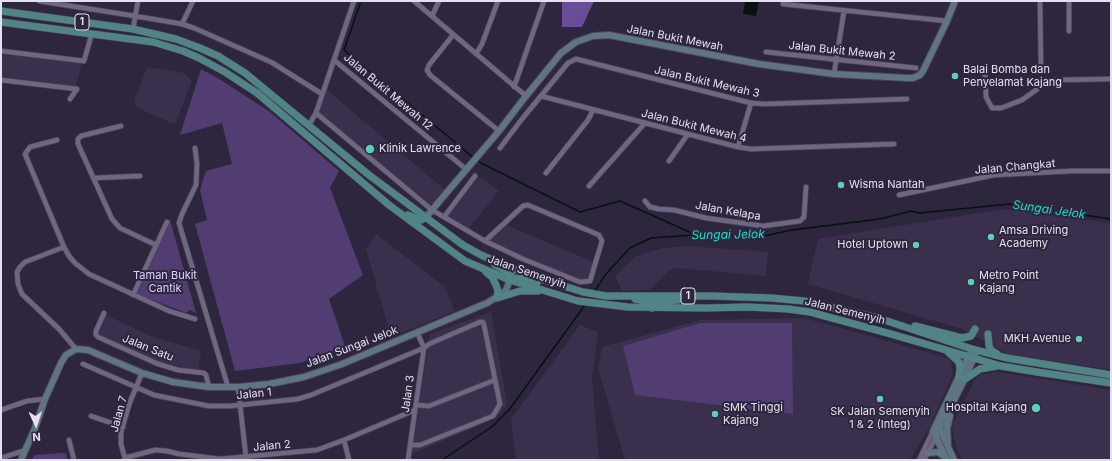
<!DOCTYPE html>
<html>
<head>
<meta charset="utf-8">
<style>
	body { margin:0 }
	#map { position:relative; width:1112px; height:461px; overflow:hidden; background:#2e263e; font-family:Inter,sans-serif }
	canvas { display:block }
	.frame { position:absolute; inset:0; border:2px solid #e5e0f0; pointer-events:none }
	.north { position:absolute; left:16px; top:405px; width:40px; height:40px; -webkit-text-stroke:3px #2e263e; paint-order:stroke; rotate:177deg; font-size:11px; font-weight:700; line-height:16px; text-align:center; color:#e5e0f0 }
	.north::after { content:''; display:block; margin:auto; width:14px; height:18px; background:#e5e0f0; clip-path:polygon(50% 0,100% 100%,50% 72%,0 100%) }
</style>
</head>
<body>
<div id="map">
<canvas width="1112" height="461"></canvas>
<div class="frame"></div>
<div class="north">N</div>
</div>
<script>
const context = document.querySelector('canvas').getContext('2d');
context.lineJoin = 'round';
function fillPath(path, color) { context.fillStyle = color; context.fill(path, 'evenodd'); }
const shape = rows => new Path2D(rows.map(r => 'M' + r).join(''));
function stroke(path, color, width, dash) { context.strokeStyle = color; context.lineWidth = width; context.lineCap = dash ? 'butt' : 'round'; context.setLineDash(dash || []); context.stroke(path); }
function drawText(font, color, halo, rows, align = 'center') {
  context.font = font + ' Inter,sans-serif'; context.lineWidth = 4; context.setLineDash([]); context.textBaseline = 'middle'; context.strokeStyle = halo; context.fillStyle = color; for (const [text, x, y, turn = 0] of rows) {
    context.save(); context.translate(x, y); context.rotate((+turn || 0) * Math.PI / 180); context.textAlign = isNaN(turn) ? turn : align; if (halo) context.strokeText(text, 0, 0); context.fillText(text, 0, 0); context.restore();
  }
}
fillPath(shape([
	[1,54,82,63,76,86,1,77],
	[147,67,184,73,191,80,191,83,176,122,171,123,136,107,134,101],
	[326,89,445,190,432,206,318,113],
	[479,177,483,179,499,191,468,229,447,216,476,178],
	[1004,209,1111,223,1111,370,1007,354,962,329,808,284,818,239],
	[506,225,594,262,588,280,580,281,525,258,489,241],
	[376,234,445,287,455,311,391,337,366,249],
	[688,246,768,252,766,276,677,268,670,270,649,290,622,291,615,276,636,256,663,248],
	[491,312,507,405,496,418,412,454,430,334],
	[106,315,155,338,199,350,201,353,198,370,178,367,158,362,99,336,98,332],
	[804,318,870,336,950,359,953,374,931,424,910,460,625,460,598,368,602,347,700,320],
	[580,325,598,332,592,378,599,460,516,460,511,419],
	[998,372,1111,390,1111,460,962,460,957,449,954,438,952,426,975,379,981,374]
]), '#3a2f4c');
fillPath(shape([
	[201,69,221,80,270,112,339,171,330,188,363,275,329,299,345,346,300,363,235,371,195,224,207,220,200,190,206,171,232,164,222,123,180,135],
	[170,220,196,313,190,310,186,313,137,294],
	[700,323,792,323,793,414,635,395,623,346],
	[61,453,66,453,67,460,31,460,35,455]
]), '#513d72');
fillPath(shape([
	[562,1,594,1,582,27,562,27]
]), '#684c95');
fillPath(shape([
	[745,1,759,1,756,16,743,14]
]), '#041311');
stroke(shape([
	[361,1,344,50,474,158],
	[477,160,481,163,580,212,620,201,694,234],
	[594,292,606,274,630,248,651,238,695,235,760,237,792,230,880,219,911,211,919,213,1010,204,1111,219],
	[442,460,493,426,509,410,585,305]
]), '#041311', 1.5);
const street = shape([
	[39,1,135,16,182,24,194,28,271,62,322,94],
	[414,1,526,96],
	[1040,1,1041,70],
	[1069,1,1069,31],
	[783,4,947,21],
	[432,16,439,1],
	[182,24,193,1],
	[133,29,138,1],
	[453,35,429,65,427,70,430,75,499,131],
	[1,51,84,61,92,33],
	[766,52,916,68],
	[476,54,482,44,498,1],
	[334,60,467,170],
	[985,73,986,97,992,108,1001,108,1022,100,1043,85,1054,80,1111,79],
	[834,74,844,11],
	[1,80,77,89,70,99],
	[514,87,544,1],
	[541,96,738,147,751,149,894,144],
	[316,113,432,210,485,241,523,259,580,282,590,281,602,241,599,235,528,205,523,206,485,241],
	[309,125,316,113,354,1],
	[121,126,81,136,78,139,78,144,112,219,120,228,156,245],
	[57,140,30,147,25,154,64,247,69,256,75,263,89,274,169,311,195,319],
	[738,147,751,103],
	[195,148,197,164,196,185,182,214,179,223,228,387],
	[500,148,522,119,568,63,576,59,751,103,765,104,907,99],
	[669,161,688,134],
	[546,173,588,120,593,110],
	[94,178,140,176],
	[589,186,645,123],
	[899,195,994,175,1072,171,1111,171],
	[645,201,650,207,659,209,674,210,706,218,763,226,800,221,804,217,806,187],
	[444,217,475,176],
	[64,247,25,262,20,267,17,272,18,284,22,294,59,329,76,349],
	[133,295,167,222],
	[104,313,96,331,96,335,98,337,158,364,178,370,204,373,206,375,209,387],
	[83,364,154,395,209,406,230,406,298,399,311,395,357,376,424,348,429,344,480,322,483,322,484,325,500,404,493,416,420,445,410,445],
	[238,387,246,457],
	[416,405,429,406,495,380],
	[1,410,27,401,45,399],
	[91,416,123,427],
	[69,440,74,460],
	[344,440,349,460],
	[1,458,26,450],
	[125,458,155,450,167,451,179,454,220,459,317,450,344,440,415,410],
	[125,459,121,444,121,432,130,402,142,373],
	[408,460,424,348,417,332],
	[919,460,933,431],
	[924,460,936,437]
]);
const secondary = shape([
	[426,217,499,131,526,96,561,53,576,42,593,36,609,35,759,64,834,74,907,78,913,78,920,75,923,71,947,21,955,1],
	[939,427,954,460],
	[936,437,966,376,975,355],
	[948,443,947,429,950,416],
	[928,453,938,452,945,457],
	[21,460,35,428,45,399,61,363,66,355,76,349,88,350,142,373,173,382,209,387,238,387,269,384,304,377,342,364,487,303,503,293,506,290,510,280],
	[947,460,933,431,972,349]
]);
const primary = shape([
	[1,11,133,29,176,39,200,48,218,56,245,73,369,175,463,245,481,255,528,275,583,292,606,296,712,296,771,298,804,301,878,318,972,349,1007,358,1111,375],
	[1,22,153,42,183,51,199,58,225,72,257,93,389,205,465,261,510,280,578,301,628,307,706,308,748,307,788,309,810,312,891,334,1001,366,1037,372,1111,383],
	[408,215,417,219,421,220,426,217],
	[495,265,510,273,511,275,510,280],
	[486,272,492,277,496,285,498,291,497,298,520,291,538,291],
	[513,279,521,278,537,283],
	[635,299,647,301,651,303,652,308],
	[652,308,655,302,678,300],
	[915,326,962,338,971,336,975,329],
	[988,334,989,346,991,350,997,354],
	[948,352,959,362,960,368,959,377],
	[965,379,980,369,997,366]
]);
stroke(street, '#4d4559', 6);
stroke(secondary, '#4d4559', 8);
stroke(primary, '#4d4559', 8);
stroke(street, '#6f6682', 4.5);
stroke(secondary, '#607584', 6);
stroke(primary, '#518486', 7);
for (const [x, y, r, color] of [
	[955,76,4,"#5cceba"],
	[370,149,5,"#5cceba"],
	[841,185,4,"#5cceba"],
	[991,237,4,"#5cceba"],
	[916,245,4,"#5cceba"],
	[971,282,4,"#5cceba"],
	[1079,339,4,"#5cceba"],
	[880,399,4,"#5cceba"],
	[1036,408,5,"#5cceba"],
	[715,414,4,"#5cceba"]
]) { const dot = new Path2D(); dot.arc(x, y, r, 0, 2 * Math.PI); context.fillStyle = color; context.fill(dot); stroke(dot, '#2e263e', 1.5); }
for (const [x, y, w] of [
	[82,22,14],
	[688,296,14]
]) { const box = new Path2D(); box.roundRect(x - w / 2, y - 8, w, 16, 3); context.fillStyle = '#2e263e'; context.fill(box); stroke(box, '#e5e0f0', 1); }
drawText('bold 10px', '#e5e0f0', null, [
	["1",82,22],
	["1",688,296]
]);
drawText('11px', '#e5e0f0', '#2e263e', [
	["Jalan Bukit Mewah",675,38,11],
	["Jalan Bukit Mewah 2",842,51,6],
	["Jalan Bukit Mewah 3",707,82,13],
	["Jalan Bukit Mewah 12",388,92,40],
	["Jalan Bukit Mewah 4",694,126,14],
	["Jalan Changkat",1015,167,-5],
	["Jalan Kelapa",728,211,10],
	["Jalan Semenyih",527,272,19],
	["Jalan Semenyih",845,311,14],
	["Jalan Sungai Jelok",352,347,-21],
	["Jalan Satu",148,348,22],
	["Jalan 1",254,394,-6],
	["Jalan 3",408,394,-82],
	["Jalan 7",119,414,-75],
	["Jalan 2",272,446,-5]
]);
drawText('11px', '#e5e0f0', '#2e263e', [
	["Balai Bomba dan",963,70],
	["Penyelamat Kajang",963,83],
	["Klinik Lawrence",379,149],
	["Wisma Nantah",849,185],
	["Amsa Driving",999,231],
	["Academy",999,244],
	["Hotel Uptown",908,245,"right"],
	["Metro Point",979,276],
	["Kajang",979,289],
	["MKH Avenue",1071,339,"right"],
	["SMK Tinggi",723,408],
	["Kajang",723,421],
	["Hospital Kajang",1027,408,"right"],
	["SK Jalan Semenyih",880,412,"center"],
	["1 & 2 (Integ)",880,425,"center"]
], 'left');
drawText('11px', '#e0d2fc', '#2e263e', [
	["Taman Bukit",165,276],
	["Cantik",165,289]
]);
drawText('italic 12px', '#16e1c6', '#2e263e', [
	["Sungai Jelok",1049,210,8],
	["Sungai Jelok",728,235,-1]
]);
</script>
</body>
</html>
